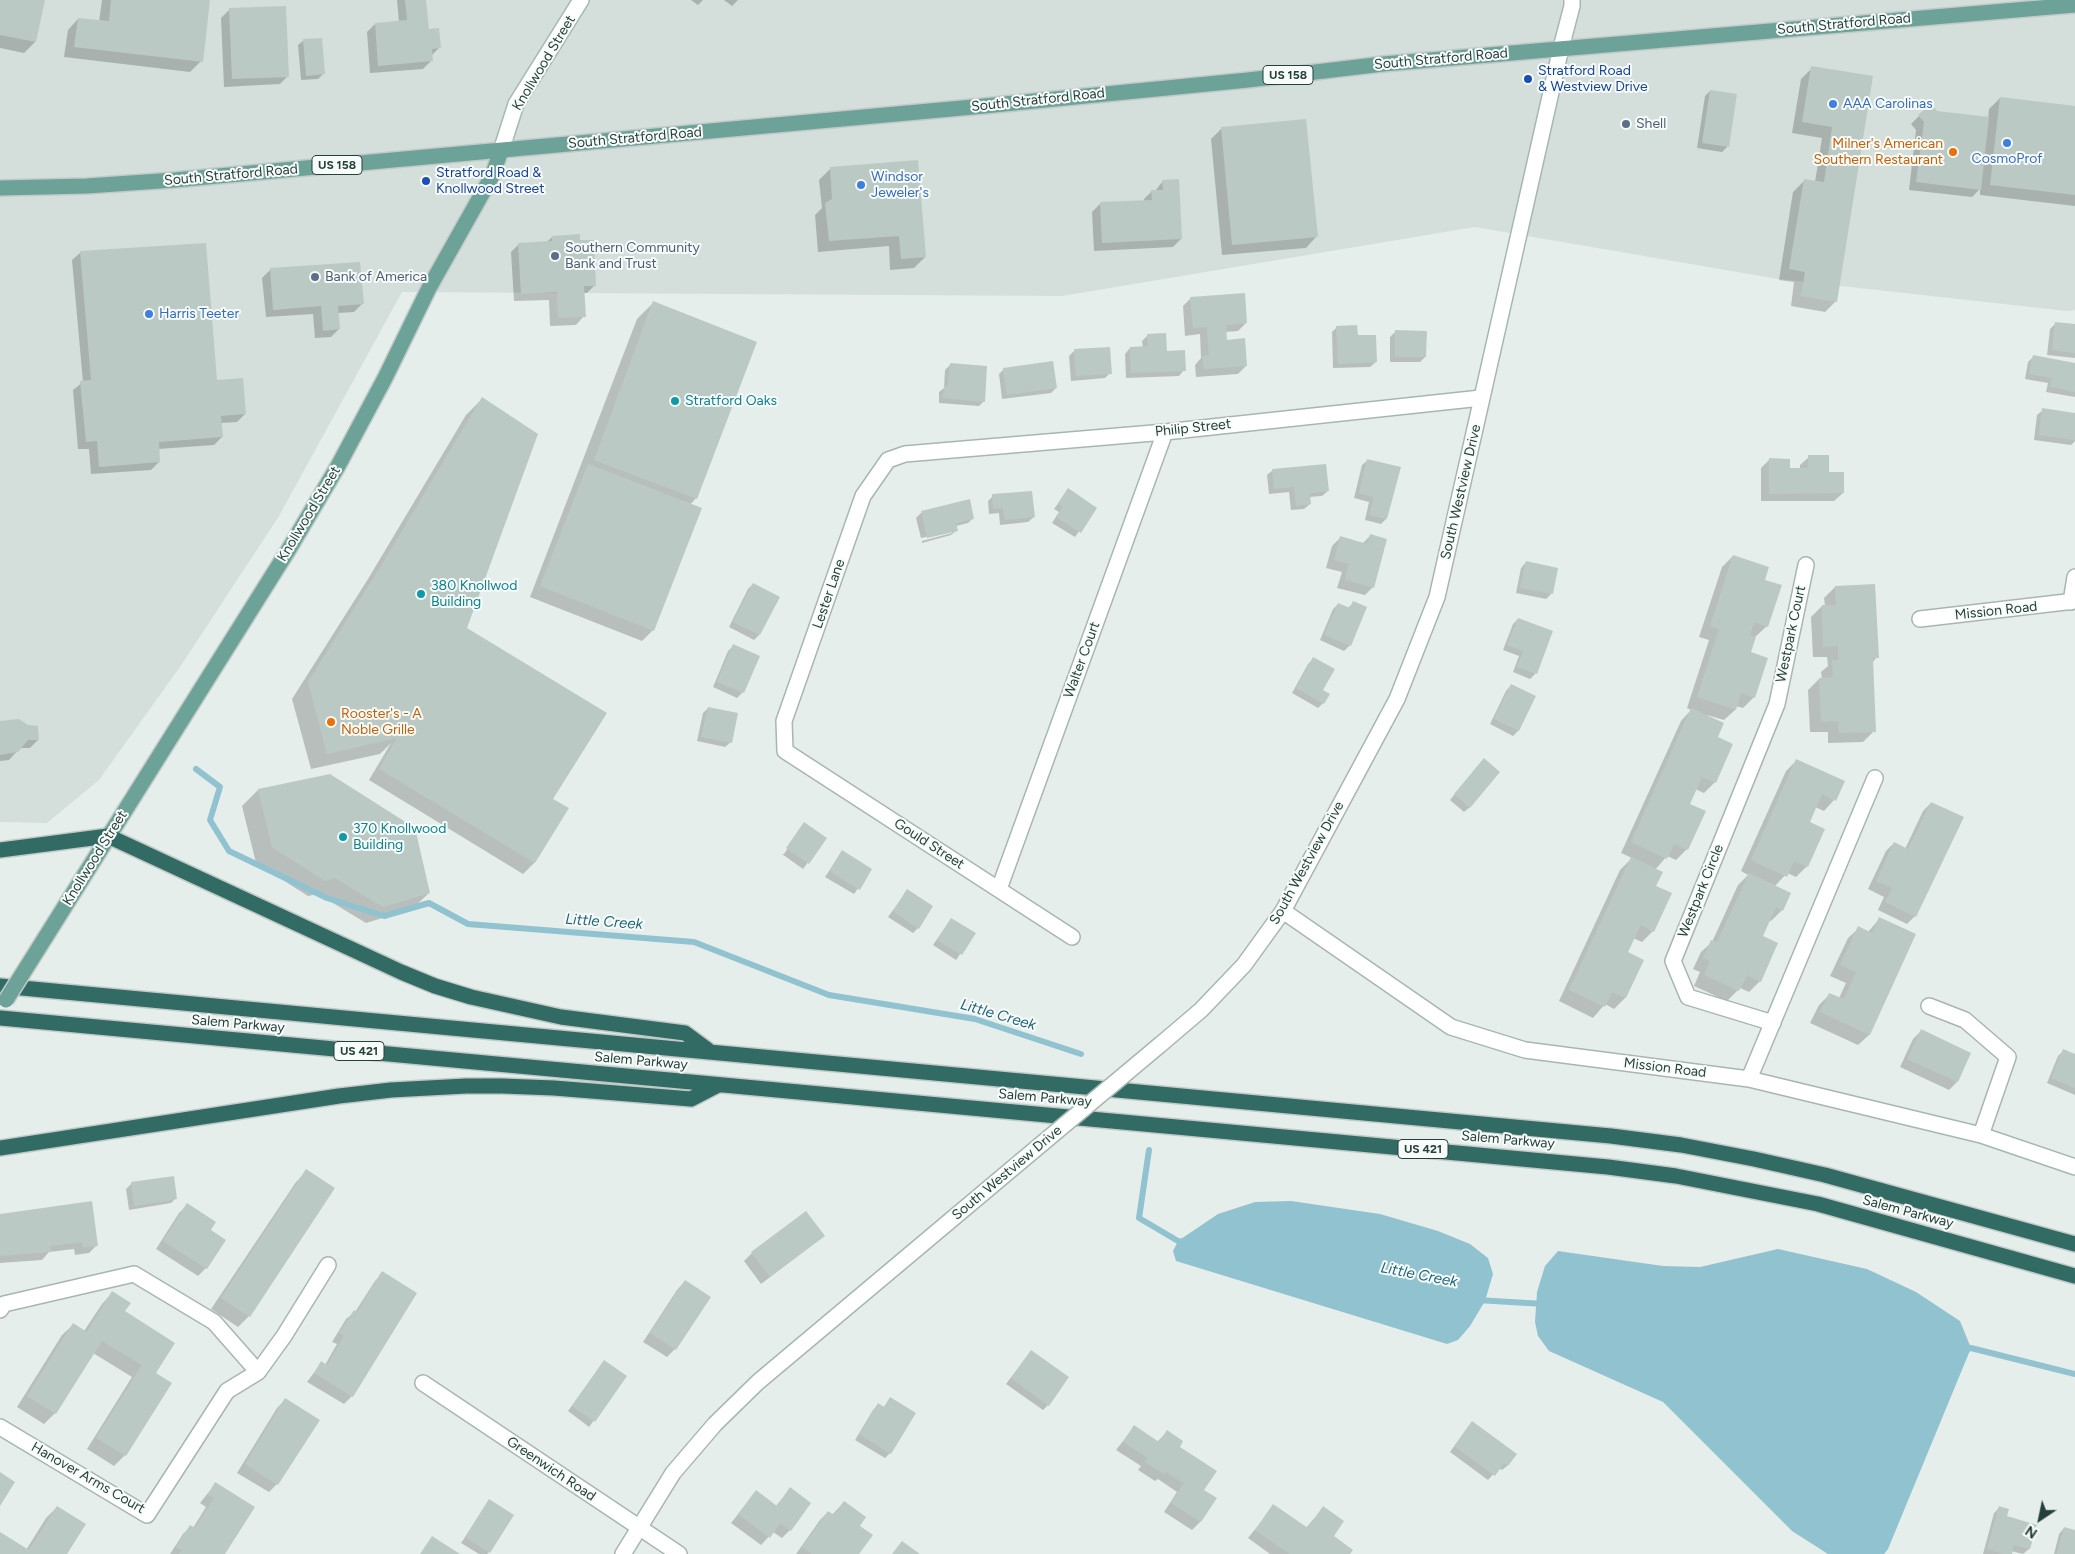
<!DOCTYPE html>
<html>
<head>
<meta charset="utf-8">
<style>
	body { margin:0 }
	#map { position:relative; width:2075px; height:1554px; overflow:hidden; background:#e6eeeb; font-family:Figtree,sans-serif }
	canvas { display:block }
	.north { position:absolute; left:2015px; top:1494px; width:50px; height:50px; -webkit-text-stroke:4px #f7fbf9; paint-order:stroke; rotate:214deg; font-size:14px; font-weight:700; line-height:20px; text-align:center; color:#25403b }
	.north::after { content:''; display:block; margin:auto; width:18px; height:22px; background:#25403b; clip-path:polygon(50% 0,100% 100%,50% 72%,0 100%) }
</style>
</head>
<body>
<div id="map">
<canvas width="2075" height="1554"></canvas>
<div class="north">N</div>
</div>
<script>
const context = document.querySelector('canvas').getContext('2d');
context.lineJoin = 'round';
function fillPath(path, color) { context.fillStyle = color; context.fill(path, 'evenodd'); }
const shape = rows => new Path2D(rows.map(r => 'M' + r).join(''));
function stroke(path, color, width, dash) { context.strokeStyle = color; context.lineWidth = width; context.lineCap = dash ? 'butt' : 'round'; context.setLineDash(dash || []); context.stroke(path); }
function drawText(font, color, halo, rows, align = 'center') {
  context.font = font + ' Figtree,sans-serif'; context.lineWidth = 4; context.setLineDash([]); context.textBaseline = 'middle'; context.strokeStyle = halo; context.fillStyle = color; for (const [text, x, y, turn = 0] of rows) {
    context.save(); context.translate(x, y); context.rotate((+turn || 0) * Math.PI / 180); context.textAlign = isNaN(turn) ? turn : align; if (halo) context.strokeText(text, 0, 0); context.fillText(text, 0, 0); context.restore();
  }
}
fillPath(shape([
	[0,0,2075,0,2075,310,2067,311,1778,279,1475,227,1062,296,402,292,279,516,182,664,99,780,47,823,0,822]
]), '#d4deda');
fillPath(shape([
	[1291,1201,1380,1214,1438,1231,1470,1244,1488,1258,1493,1274,1485,1301,1470,1326,1458,1340,1447,1344,1176,1261,1173,1251,1178,1241,1218,1214,1255,1202],
	[1778,1249,1867,1269,1916,1292,1960,1321,1971,1348,1888,1549,1884,1554,1828,1554,1792,1531,1663,1402,1549,1351,1538,1336,1535,1322,1537,1292,1545,1266,1558,1251,1663,1266,1700,1267]
]), '#91c2d0');
fillPath(shape([
	[0,0,43,0,35,42,24,53,0,48],
	[102,0,208,0,201,61,190,72,64,57,68,30,78,19,99,22],
	[397,0,425,0,428,31,439,48,431,56,431,61,423,69,370,73,367,32,375,24,399,22],
	[691,0,703,0,698,5],
	[724,0,738,0,732,6],
	[229,10,288,76,280,84,224,87,221,18],
	[304,40,323,74,318,79,301,80,298,45],
	[1812,68,1871,77,1836,301,1825,312,1791,306,1794,282,1779,280,1793,192,1804,181,1815,182,1822,138,1792,133,1801,79],
	[1710,91,1727,147,1722,152,1697,148,1705,96],
	[2000,98,2075,107,2075,206,1980,195,1980,189,1972,197,1909,190,1916,130,1911,124,1919,116,1936,112,1988,119,1989,109],
	[1222,128,1316,237,1306,248,1222,255,1211,139],
	[830,169,925,257,914,268,890,270,889,246,818,252,815,215,822,208,819,180],
	[1163,181,1181,239,1173,247,1094,251,1092,212,1100,204,1144,201,1144,199,1152,191,1155,191],
	[552,237,579,242,595,285,587,293,583,293,584,316,576,325,550,326,549,300,514,301,511,252,519,244,546,243],
	[81,252,216,381,245,414,237,422,221,423,222,437,214,445,158,449,159,462,151,470,91,474,89,449,78,449,73,390,83,382,72,260],
	[270,270,362,304,354,312,338,313,339,329,331,337,315,338,313,314,266,317,262,278],
	[1191,298,1246,323,1238,331,1226,332,1226,341,1246,366,1238,374,1196,377,1195,365,1201,358,1200,334,1185,336,1183,306],
	[653,303,696,498,690,505,653,630,642,641,530,597,637,319],
	[2055,324,2075,326,2075,358,2047,355,2050,329],
	[1337,327,1357,337,1376,362,1370,367,1333,368,1332,332],
	[1395,332,1425,357,1420,362,1390,362,1390,337],
	[1147,336,1184,370,1179,376,1126,378,1125,354,1130,348,1143,348,1142,341],
	[1108,348,1110,373,1105,378,1071,381,1069,356,1074,351],
	[2033,357,2075,364,2075,397,2046,392,2048,383,2025,379,2028,362],
	[950,365,984,401,979,406,939,403,939,392,944,388,945,370],
	[1004,369,1056,388,1051,393,1002,399,999,374],
	[482,399,466,627,551,800,567,808,534,863,523,874,369,780,391,743,380,754,311,769,292,699,368,579,466,415],
	[2043,410,2075,414,2075,441,2071,445,2034,440,2037,415],
	[1809,457,1827,473,1843,493,1834,501,1761,501,1761,468,1769,460,1788,469,1800,469,1800,465],
	[1368,460,1386,519,1381,524,1365,520,1369,502,1354,498,1362,465],
	[1273,470,1328,491,1322,496,1309,497,1310,504,1304,509,1291,510,1289,492,1269,494,1267,475],
	[1068,490,1096,508,1075,537,1052,523,1059,512,1054,509],
	[993,496,1034,517,1028,522,1000,525,999,513,989,514,988,501],
	[969,501,973,518,968,523,956,526,957,530,951,535,922,543,922,541,952,533,952,531,921,538,916,518,921,513],
	[1370,536,1373,587,1365,595,1337,588,1342,572,1326,568,1332,546,1340,538,1362,544],
	[1733,556,1763,581,1767,626,1755,637,1750,653,1754,697,1743,708,1736,706,1735,710,1724,720,1707,715,1717,738,1715,782,1704,793,1695,789,1688,805,1687,849,1676,860,1667,856,1655,870,1653,931,1642,942,1633,938,1626,953,1642,961,1625,998,1614,1009,1605,1004,1593,1018,1559,1001,1620,870,1632,858,1621,853,1681,721,1691,710,1687,708,1709,640,1699,637,1722,567],
	[1526,562,1557,569,1551,594,1546,599,1516,593,1521,568],
	[753,584,779,597,759,635,754,640,729,627,748,589],
	[1835,587,1877,657,1872,663,1874,731,1863,742,1828,743,1828,732,1810,732,1808,690,1819,679,1822,679,1821,672,1828,666,1827,657,1813,657,1811,617,1822,606,1825,606,1824,598],
	[1354,602,1366,607,1350,645,1344,651,1320,640,1333,609,1338,604,1348,608],
	[1518,619,1536,673,1530,679,1513,672,1519,656,1503,650,1513,624],
	[733,646,758,657,742,693,737,698,713,687,728,651],
	[1313,659,1323,703,1318,708,1292,693,1308,664],
	[1511,685,1518,731,1513,736,1490,724,1506,691],
	[708,708,731,742,725,747,697,741,703,713],
	[0,722,38,740,30,748,20,748,9,760,0,761],
	[1797,760,1834,800,1824,811,1815,807,1808,822,1807,866,1796,877,1787,873,1775,886,1782,910,1771,921,1769,920,1761,937,1760,981,1749,992,1740,988,1727,1001,1694,986,1700,972,1693,969,1701,952,1712,942,1738,885,1748,875,1741,871,1786,771],
	[1479,765,1470,807,1464,812,1450,800],
	[258,790,429,893,412,909,366,923,318,894,308,896,256,863,242,806],
	[1931,803,1915,916,1907,924,1878,910,1884,897,1868,889,1886,851,1894,843,1905,849,1923,811],
	[802,827,826,838,803,869,782,854,784,854],
	[842,852,871,870,854,894,825,877],
	[907,891,918,928,913,933,888,917],
	[1880,918,1915,934,1869,1035,1858,1045,1810,1023,1819,1005,1830,994,1839,998,1846,983,1830,976,1848,938,1859,928,1868,932],
	[951,919,974,934,956,960,933,945],
	[1921,1031,1957,1082,1949,1090,1900,1067,1913,1039],
	[2063,1051,2075,1056,2075,1095,2047,1083,2058,1056],
	[307,1171,249,1316,238,1327,211,1309,296,1182],
	[131,1184,176,1198,171,1203,129,1210,126,1189],
	[187,1205,209,1231,206,1268,198,1276,156,1249,179,1213],
	[0,1215,97,1245,89,1253,75,1255,74,1249,49,1252,42,1260,0,1263],
	[824,1236,761,1284,744,1261,752,1253],
	[383,1273,416,1294,352,1396,344,1404,307,1382,321,1363,325,1365,337,1344,332,1342,346,1319,355,1312,375,1281],
	[685,1281,675,1349,667,1357,643,1342,677,1290],
	[112,1293,155,1374,170,1383,125,1455,114,1466,87,1449,132,1377,93,1353,55,1413,44,1424,17,1407,62,1335,73,1325,84,1331,102,1304],
	[1031,1351,1048,1405,1043,1410,1006,1384],
	[604,1361,626,1377,589,1427,568,1411],
	[890,1399,890,1453,885,1458,855,1440,873,1410,878,1405,883,1408],
	[285,1400,277,1484,269,1492,237,1473,277,1408],
	[1472,1422,1508,1465,1502,1470,1499,1468,1488,1480,1450,1452],
	[1134,1427,1157,1442,1167,1432,1178,1447,1203,1490,1215,1498,1200,1522,1192,1530,1164,1512,1177,1492,1158,1479,1155,1481,1138,1470,1141,1466,1116,1450],
	[216,1483,223,1554,170,1554,183,1534,191,1526,193,1528,206,1507,200,1503],
	[790,1489,790,1530,782,1538,773,1532,761,1545,731,1523,756,1492,776,1506],
	[490,1501,489,1552,487,1554,479,1554,461,1543],
	[844,1502,859,1526,858,1554,796,1554,820,1520,828,1512,832,1515],
	[1274,1506,1306,1528,1323,1508,1332,1537,1348,1554,1270,1554,1248,1538],
	[57,1507,66,1554,0,1554,0,1533,26,1550,46,1518],
	[1999,1508,2005,1517,2035,1526,2029,1549,2023,1554,2011,1551,2010,1554,1983,1554,1994,1513],
	[2064,1528,2075,1531,2075,1554,2054,1554,2059,1534]
]), '#0003');
stroke(shape([
	[196,769,220,787,210,820,229,851,327,898,384,916,429,903,468,924,694,942,829,995,975,1019,1081,1054],
	[1149,1150,1139,1218,1178,1241,1185,1242],
	[1477,1300,1544,1304],
	[1964,1349,1971,1348,2075,1374]
]), '#91c2d0', 6);
fillPath(shape([
	[0,0,45,0,36,42,0,35],
	[111,0,210,0,203,62,74,47,78,18,109,21],
	[405,0,426,0,429,29,439,28,441,48,432,49,433,61,378,66,375,23,407,20],
	[286,6,289,77,232,79,229,8],
	[322,38,325,74,306,76,303,39],
	[1811,66,1873,76,1837,302,1801,296,1805,272,1789,269,1804,179,1824,182,1832,127,1802,122],
	[1710,90,1737,94,1729,147,1702,143],
	[2000,97,2075,106,2075,195,1990,185],
	[1931,104,1937,111,1989,117,1981,190,1916,182,1924,122,1918,115],
	[1306,119,1318,237,1232,245,1221,127],
	[918,160,926,257,901,259,899,236,829,241,825,203,832,199,830,167],
	[1179,179,1182,239,1102,243,1100,202,1152,200,1151,190,1163,190,1162,180],
	[580,234,580,240,594,240,596,286,584,286,586,317,558,318,557,292,521,294,518,243,552,241,552,236],
	[206,243,217,380,243,378,246,414,221,416,223,437,159,442,160,462,99,467,97,441,86,442,80,381,91,380,80,251],
	[360,262,364,304,338,306,340,329,323,331,321,306,273,310,270,268],
	[1245,293,1247,323,1226,325,1227,340,1245,338,1247,366,1204,369,1202,356,1209,355,1207,327,1193,328,1190,297],
	[653,301,757,342,697,499,594,460],
	[2055,322,2075,324,2075,353,2052,350],
	[1357,325,1358,335,1376,335,1377,362,1338,364,1336,326],
	[1395,330,1427,331,1426,357,1395,357],
	[1166,333,1167,351,1185,350,1186,371,1131,373,1130,347,1148,346,1147,334],
	[1110,347,1112,374,1076,376,1074,349],
	[2033,355,2075,363,2075,392,2050,387,2052,378,2029,374],
	[1053,361,1057,388,1007,395,1003,368],
	[950,363,987,366,985,402,943,398,944,386,948,386],
	[482,397,538,434,467,628,607,713,553,799,569,808,535,863,379,769,397,738,327,754,308,682,384,561],
	[2042,408,2075,413,2075,440,2039,435],
	[1808,455,1829,455,1829,472,1844,472,1844,493,1769,494,1769,458,1790,459,1790,468,1808,468],
	[1367,459,1401,467,1387,519,1369,515,1374,497,1359,493],
	[588,464,702,508,654,631,540,586],
	[1326,464,1329,491,1310,493,1311,504,1296,506,1294,487,1274,489,1272,469],
	[1068,488,1097,508,1081,533,1056,517,1063,507,1058,503],
	[1032,491,1035,517,1005,520,1003,508,993,509,992,494],
	[970,499,974,519,956,523,958,531,927,538,921,511],
	[1370,534,1387,539,1374,588,1345,580,1349,564,1334,560,1340,536,1367,544],
	[1733,555,1769,567,1765,580,1782,585,1768,627,1754,622,1750,635,1756,637,1751,652,1768,658,1755,698,1741,693,1736,710,1697,697,1719,629,1710,626],
	[1526,561,1558,568,1553,594,1520,588],
	[753,583,780,597,760,635,733,622],
	[1875,584,1879,658,1873,658,1876,732,1839,733,1838,721,1821,722,1819,678,1833,677,1832,660,1838,660,1838,646,1823,647,1822,605,1836,605,1835,586],
	[1353,601,1367,607,1351,646,1324,635,1338,603,1350,608],
	[1518,618,1553,631,1537,674,1517,667,1523,651,1507,645],
	[733,644,760,656,744,693,717,682],
	[1313,657,1335,669,1323,690,1330,694,1324,704,1296,688],
	[1511,684,1536,696,1519,731,1494,719],
	[708,707,738,713,732,743,701,737],
	[1691,708,1724,723,1718,737,1733,744,1716,783,1702,777,1690,804,1706,811,1688,850,1674,844,1667,859,1631,842],
	[19,719,28,725,38,726,39,740,28,740,18,752,0,755,0,721],
	[1484,758,1500,772,1470,808,1454,794],
	[1796,759,1845,781,1836,801,1822,794,1810,822,1825,829,1808,867,1794,861,1787,877,1751,860],
	[330,774,415,828,430,893,383,907,335,878,325,881,272,847,258,789],
	[1931,802,1964,817,1916,917,1885,902,1892,888,1876,881,1894,842,1908,849],
	[804,822,827,838,809,864,786,848],
	[842,850,872,869,860,890,829,871],
	[1631,857,1663,872,1656,886,1672,893,1654,932,1641,925,1628,952,1644,960,1626,998,1612,992,1605,1007,1569,990],
	[1749,873,1791,893,1783,911,1776,907,1763,936,1778,943,1761,982,1747,975,1739,991,1704,975,1710,961,1703,958,1711,940,1717,942],
	[907,889,933,906,919,929,893,911],
	[1879,917,1916,934,1870,1035,1820,1012,1829,993,1844,999,1856,972,1840,965,1858,926,1872,933],
	[951,918,976,933,962,955,937,940],
	[1921,1029,1971,1053,1958,1082,1907,1059],
	[2063,1049,2075,1054,2075,1088,2051,1078],
	[306,1169,335,1188,250,1317,221,1298],
	[174,1176,177,1199,134,1206,131,1182],
	[92,1201,98,1246,83,1247,82,1242,50,1246,51,1252,0,1256,0,1214],
	[187,1203,216,1222,211,1230,226,1240,207,1269,163,1241],
	[806,1211,825,1236,770,1277,751,1252],
	[382,1271,417,1293,353,1397,314,1373,321,1361,327,1365,344,1336,339,1333,354,1310,357,1312],
	[685,1280,711,1297,676,1350,650,1333],
	[112,1291,131,1303,125,1311,175,1343,156,1373,172,1383,126,1456,96,1438,142,1365,102,1341,56,1414,27,1396,73,1323,87,1332],
	[1031,1350,1069,1377,1049,1406,1011,1378],
	[604,1360,627,1376,595,1422,572,1406],
	[890,1397,916,1413,891,1454,859,1434,878,1403,884,1407],
	[285,1398,320,1420,278,1485,245,1464],
	[1472,1421,1517,1454,1508,1466,1504,1463,1495,1476,1454,1446],
	[1134,1425,1159,1442,1167,1430,1183,1441,1180,1447,1217,1471,1204,1490,1217,1498,1201,1522,1171,1503,1184,1483,1166,1472,1164,1474,1145,1462,1148,1458,1123,1442],
	[0,1472,15,1482,0,1506],
	[215,1482,255,1507,225,1554,179,1554,182,1550,176,1547,190,1525,195,1528,214,1498,208,1494],
	[790,1487,811,1503,791,1531,780,1523,770,1538,738,1514,756,1490,777,1506],
	[489,1499,514,1515,490,1553,465,1537],
	[844,1501,866,1517,860,1526,873,1535,859,1554,812,1554,802,1547,828,1511,834,1515],
	[1273,1504,1308,1528,1323,1506,1344,1521,1334,1536,1353,1550,1350,1554,1290,1554,1255,1530],
	[57,1506,86,1524,67,1554,0,1554,0,1532,29,1550],
	[1999,1506,2009,1509,2007,1516,2037,1525,2030,1549,2014,1545,2012,1554,2004,1554,1987,1549],
	[2064,1527,2075,1530,2075,1554,2057,1554],
	[432,1536,460,1554,420,1554],
	[902,1541,920,1554,892,1554]
]), '#bbc9c4');
const minor = shape([
	[1561,48,1572,6,1572,0],
	[2071,602,2075,577],
	[1920,619,2075,601],
	[999,889,1165,432],
	[1283,911,1451,1027,1525,1050,1749,1079,1981,1135,2075,1167],
	[1072,937,785,751,784,721,863,496,888,460,905,454,1165,432,1481,398],
	[1929,1006,1965,1020,2008,1057,1981,1135],
	[1773,1023,1688,997,1673,961,1777,704,1806,565],
	[1749,1079,1875,778],
	[0,1310,4,1304,134,1274,214,1322,258,1372],
	[423,1383,679,1554],
	[0,1427,147,1515,227,1391,258,1372,284,1336,328,1265]
]);
const tertiary = shape([
	[1161,1044,1201,1010,1244,965,1283,911,1397,699,1437,597,1561,48],
	[623,1554,673,1473,715,1424,758,1382,1020,1162]
]);
const secondary = shape([
	[501,151,516,104,581,0]
]);
const primary = shape([
	[0,188,87,186,174,180,984,106,1248,80,1383,64,2075,5],
	[45,938,289,549,338,466,385,378,429,288,492,176,501,151]
]);
const motorway = shape([
	[0,850,108,836,401,972,435,986,471,997,561,1017,685,1033,708,1050],
	[0,986,1611,1136,1681,1145,1754,1159,1825,1175,2075,1244],
	[0,1018,1608,1167,1676,1176,1818,1204,2075,1276],
	[0,1148,339,1096,391,1090,466,1086,502,1086,554,1088,691,1099,718,1085]
]);
stroke(minor, '#a8b6b3', 18);
stroke(tertiary, '#a8b6b3', 18);
stroke(secondary, '#a5b9b4', 18);
stroke(primary, '#c2cac8', 18);
stroke(motorway, '#c2cac8', 18);
stroke(minor, '#fff', 15);
stroke(tertiary, '#fff', 15);
stroke(secondary, '#fff', 15);
stroke(primary, '#6da298', 15);
stroke(motorway, '#326b64', 15);
const tertiaryBridge = shape([
	[1020,1162,1161,1044]
]);
const primaryBridge = shape([
	[6,1000,45,938]
]);
stroke(tertiaryBridge, '#a8b6b3', 18, []);
stroke(primaryBridge, '#c2cac8', 18, []);
stroke(tertiaryBridge, '#fff', 15);
stroke(primaryBridge, '#6da298', 15);
for (const [x, y, r, color] of [
	[1528,79,5,"#1a4fb4"],
	[1833,104,5,"#3f7fe0"],
	[1626,124,5,"#5c6f8a"],
	[2007,143,5,"#3f7fe0"],
	[1953,152,5,"#e8710a"],
	[426,181,5,"#1a4fb4"],
	[861,185,5,"#3f7fe0"],
	[555,256,5,"#5c6f8a"],
	[315,277,5,"#5c6f8a"],
	[149,314,5,"#3f7fe0"],
	[675,401,5,"#0f9aa8"],
	[421,594,5,"#0f9aa8"],
	[331,722,5,"#e8710a"],
	[343,837,5,"#0f9aa8"]
]) { const dot = new Path2D(); dot.arc(x, y, r, 0, 2 * Math.PI); context.fillStyle = color; context.fill(dot); stroke(dot, '#f7fbf9', 2); }
for (const [x, y, w] of [
	[1288,75,50],
	[337,165,50],
	[359,1051,50],
	[1423,1149,50]
]) { const box = new Path2D(); box.roundRect(x - w / 2, y - 9.5, w, 19, 4); context.fillStyle = '#f7fbf9'; context.fill(box); stroke(box, '#25403b', 1); }
drawText('bold 12px', '#25403b', null, [
	["US 158",1288,75],
	["US 158",337,165],
	["US 421",359,1051],
	["US 421",1423,1149]
]);
drawText('14px', '#25403b', '#f7fbf9', [
	["South Stratford Road",1844,24,-5],
	["South Stratford Road",1441,59,-5],
	["Knollwood Street",544,63,-59],
	["South Stratford Road",1038,100,-6],
	["South Stratford Road",635,138,-5],
	["South Stratford Road",231,175,-5],
	["Philip Street",1193,428,-6],
	["South Westview Drive",1461,492,-77],
	["Knollwood Street",309,514,-59],
	["Lester Lane",829,594,-71],
	["Mission Road",1996,611,-6],
	["Westpark Court",1791,634,-78],
	["Walter Court",1082,660,-70],
	["Gould Street",929,844,33],
	["Knollwood Street",95,858,-58],
	["South Westview Drive",1307,863,-61],
	["Westpark Circle",1701,891,-68],
	["Salem Parkway",238,1024,5],
	["Salem Parkway",641,1061,5],
	["Mission Road",1665,1068,7],
	["Salem Parkway",1045,1098,5],
	["Salem Parkway",1508,1140,5],
	["South Westview Drive",1007,1173,-40],
	["Salem Parkway",1908,1212,15],
	["Greenwich Road",551,1469,34],
	["Hanover Arms Court",88,1478,30]
]);
drawText('14px', '#164399', '#f7fbf9', [
	["Stratford Road",1538,71],
	["& Westview Drive",1538,87],
	["Stratford Road &",436,173],
	["Knollwood Street",436,189]
], 'left');
drawText('14px', '#366cbe', '#f7fbf9', [
	["AAA Carolinas",1843,104],
	["CosmoProf",2007,159,"center"],
	["Windsor",871,177],
	["Jeweler's",871,193],
	["Harris Teeter",159,314]
], 'left');
drawText('14px', '#4e5e75', '#f7fbf9', [
	["Shell",1636,124],
	["Southern Community",565,248],
	["Bank and Trust",565,264],
	["Bank of America",325,277]
], 'left');
drawText('14px', '#c56008', '#f7fbf9', [
	["Milner's American",1943,144],
	["Southern Restaurant",1943,160],
	["Rooster's - A",341,714,"left"],
	["Noble Grille",341,730,"left"]
], 'right');
drawText('14px', '#0d838f', '#f7fbf9', [
	["Stratford Oaks",685,401],
	["380 Knollwod",431,586],
	["Building",431,602],
	["370 Knollwood",353,829],
	["Building",353,845]
], 'left');
drawText('italic 15px', '#21657a', '#f7fbf9', [
	["Little Creek",604,922,4],
	["Little Creek",998,1015,16],
	["Little Creek",1419,1275,11]
]);
</script>
</body>
</html>
